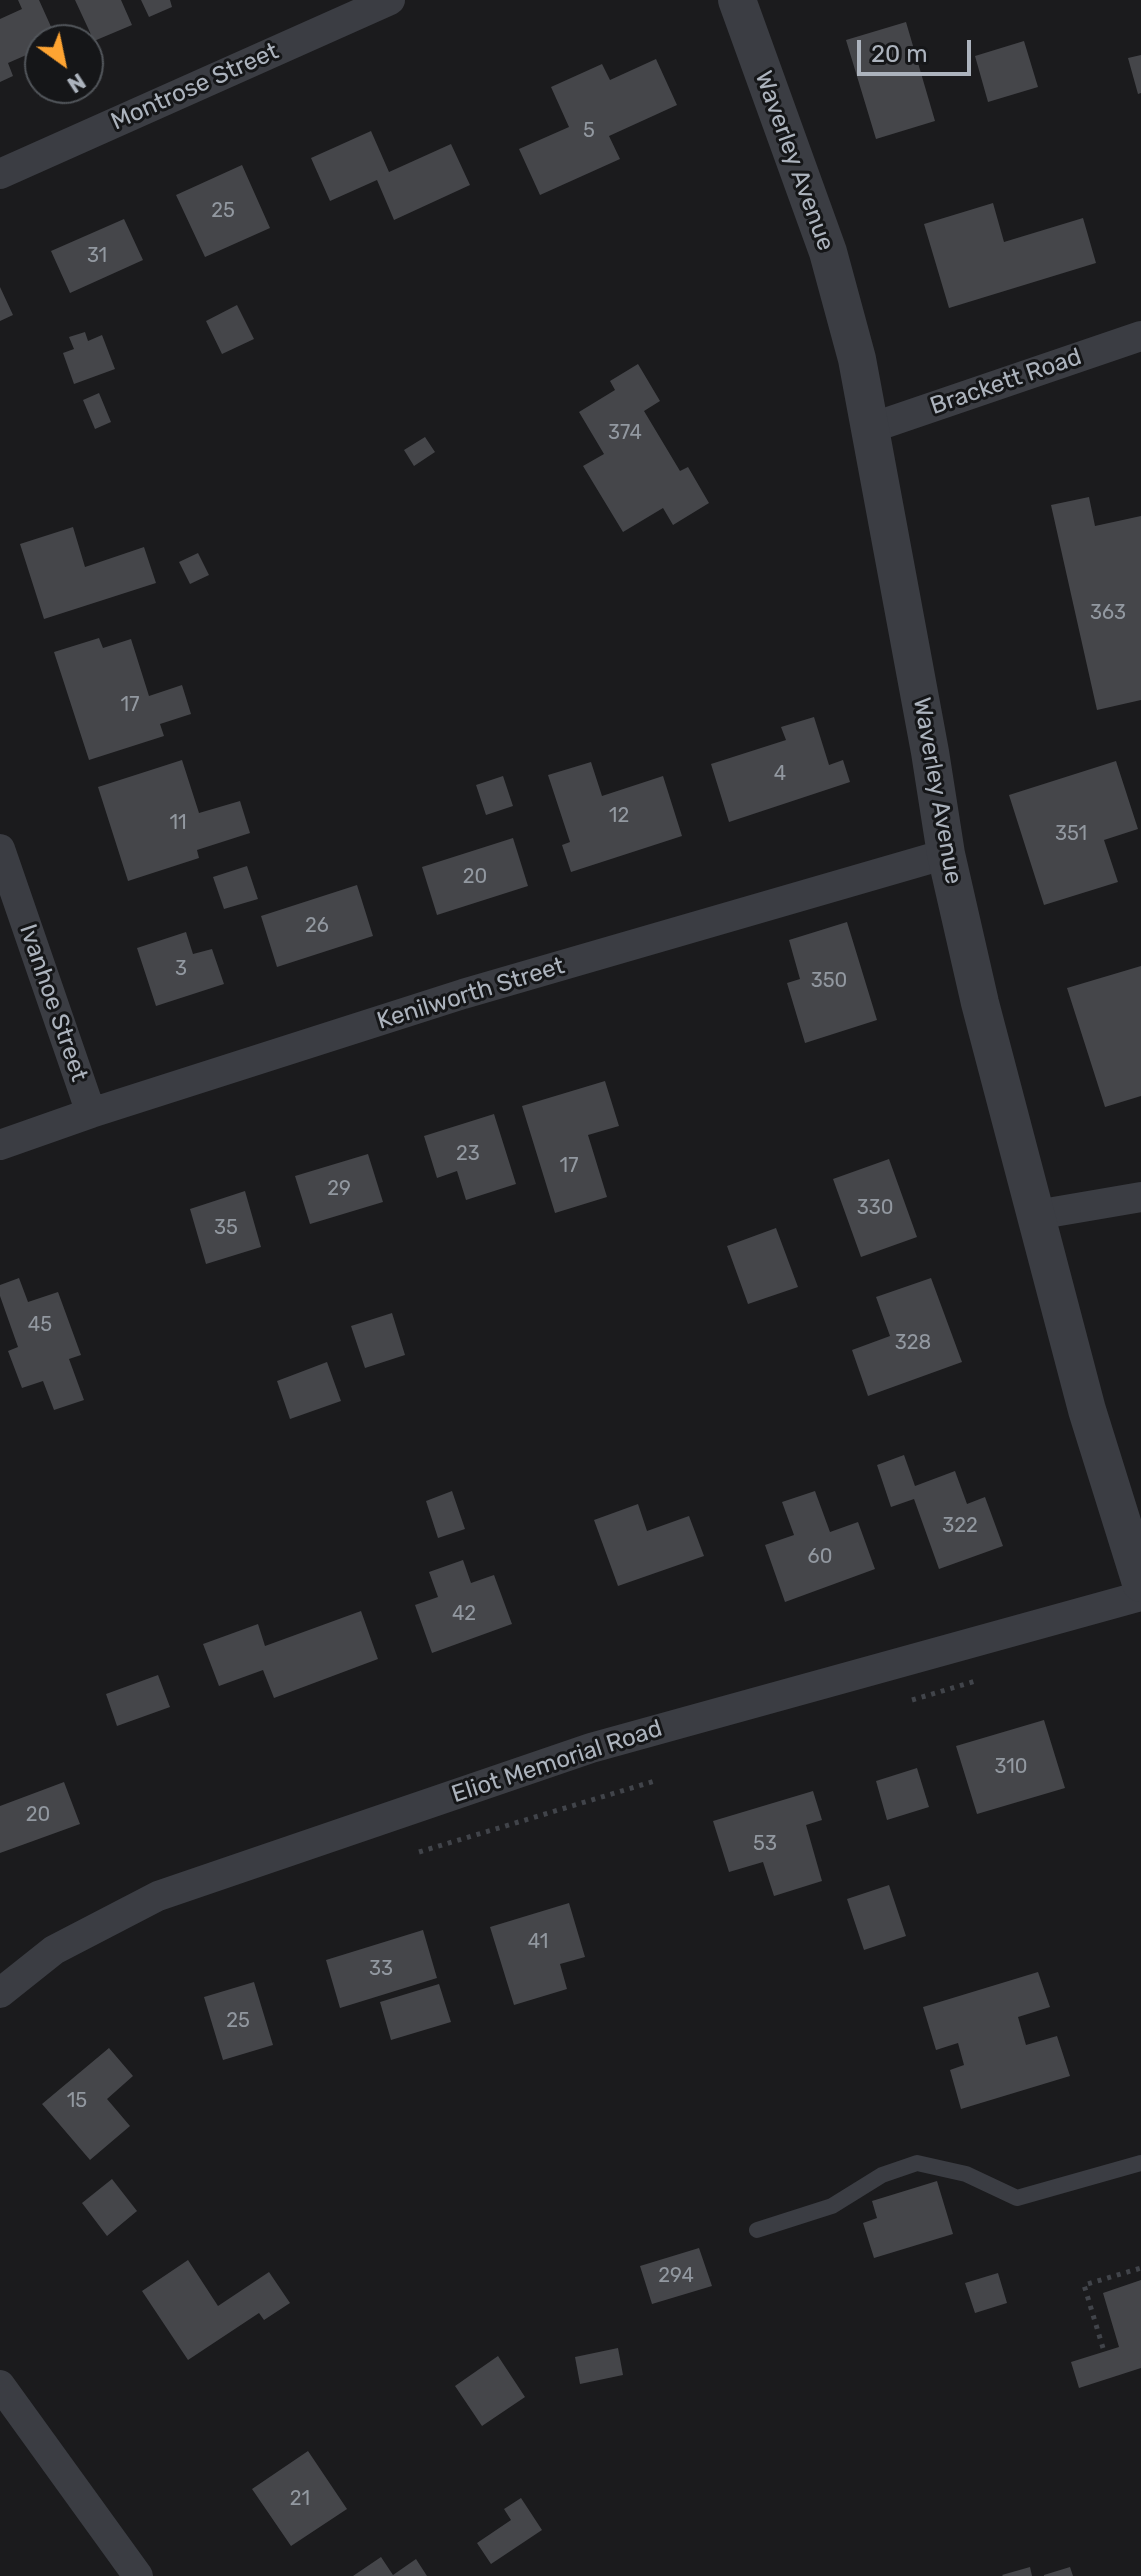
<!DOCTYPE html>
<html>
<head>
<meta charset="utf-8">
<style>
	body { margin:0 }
	#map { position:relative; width:1141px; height:2576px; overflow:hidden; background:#1b1b1d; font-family:Rubik,sans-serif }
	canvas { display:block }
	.north { position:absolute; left:24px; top:24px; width:80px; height:80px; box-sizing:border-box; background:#151618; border:2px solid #51555a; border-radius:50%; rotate:147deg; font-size:22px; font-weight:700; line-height:32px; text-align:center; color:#acb3bd }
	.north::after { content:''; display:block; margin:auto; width:28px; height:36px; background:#fea432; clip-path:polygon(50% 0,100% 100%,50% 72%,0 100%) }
	.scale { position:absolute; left:857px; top:40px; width:114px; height:36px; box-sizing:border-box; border:4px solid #acb3bd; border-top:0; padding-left:10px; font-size:24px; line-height:28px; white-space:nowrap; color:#acb3bd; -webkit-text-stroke:6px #151618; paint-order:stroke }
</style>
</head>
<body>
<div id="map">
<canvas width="1141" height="2576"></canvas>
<div class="north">N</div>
<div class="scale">20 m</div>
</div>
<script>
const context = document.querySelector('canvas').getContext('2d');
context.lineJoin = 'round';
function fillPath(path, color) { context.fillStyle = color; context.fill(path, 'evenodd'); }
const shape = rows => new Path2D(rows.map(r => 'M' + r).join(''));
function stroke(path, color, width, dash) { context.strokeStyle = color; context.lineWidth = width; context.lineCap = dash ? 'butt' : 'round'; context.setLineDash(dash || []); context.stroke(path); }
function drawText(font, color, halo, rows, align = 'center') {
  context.font = font + ' Rubik,sans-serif'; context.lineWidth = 6; context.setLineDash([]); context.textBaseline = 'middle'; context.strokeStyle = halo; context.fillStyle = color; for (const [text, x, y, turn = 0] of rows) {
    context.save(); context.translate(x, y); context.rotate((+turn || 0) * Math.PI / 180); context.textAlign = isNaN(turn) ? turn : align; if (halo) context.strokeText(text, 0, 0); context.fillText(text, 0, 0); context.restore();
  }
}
fillPath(shape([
	[18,0,39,0,57,40,40,40,40,49,8,63,13,76,0,82,0,19,22,9],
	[75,0,121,0,132,25,94,41],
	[141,0,170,0,172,7,149,17],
	[906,22,935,121,876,139,846,40],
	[1024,41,1038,87,988,102,975,56],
	[1141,55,1141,93,1138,94,1128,58],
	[656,59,677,105,609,136,620,159,540,195,519,149,569,127,551,87,602,64,610,80],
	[371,131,389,172,451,144,470,185,394,220,377,180,330,201,311,158],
	[242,165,270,228,205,257,176,195],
	[993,203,1004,242,1083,218,1096,263,949,308,924,224],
	[124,219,143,260,70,293,51,251],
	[0,287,13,315,0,321],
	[237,305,254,339,222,354,206,321],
	[85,332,88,341,102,335,115,369,74,384,63,353,74,349,69,337],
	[638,364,660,401,644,411,680,471,688,467,709,503,673,525,663,508,623,532,583,466,604,454,579,412,615,390,610,381],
	[99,393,111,422,95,429,83,400],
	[425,437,435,452,414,466,404,450],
	[1089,497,1095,526,1141,516,1141,700,1097,710,1051,505],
	[73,527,85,567,144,547,156,583,44,619,20,544],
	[198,553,209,575,190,584,179,562],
	[99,638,103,648,131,639,149,696,182,685,191,714,160,724,164,736,89,760,54,652],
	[814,717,829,765,843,760,850,782,729,822,711,764,786,740,781,727],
	[182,760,199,813,240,801,250,833,197,850,199,858,128,881,98,787],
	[1116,761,1138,829,1104,840,1118,882,1044,905,1009,795],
	[591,762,602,796,663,776,682,836,571,872,562,845,570,842,548,775],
	[503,776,513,806,486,815,476,785],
	[513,838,528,886,437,915,422,867],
	[247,866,258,899,224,909,213,877],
	[357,885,373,936,277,967,261,916],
	[847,922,877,1020,805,1043,787,983,800,979,789,940],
	[186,932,193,954,212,949,224,984,156,1006,137,948],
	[1141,966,1141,1096,1105,1107,1067,988],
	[605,1081,619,1126,588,1135,607,1197,555,1213,522,1106],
	[494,1114,516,1184,466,1200,457,1171,437,1178,424,1136],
	[368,1154,383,1202,310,1224,295,1176],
	[889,1159,917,1237,861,1257,833,1179],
	[245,1191,261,1247,206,1264,190,1209],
	[776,1228,798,1287,748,1304,727,1246],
	[19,1278,28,1302,58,1292,81,1355,69,1359,84,1400,54,1410,43,1381,22,1388,8,1351,18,1347,0,1296,0,1285],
	[931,1278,962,1362,868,1396,852,1350,890,1336,876,1297],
	[392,1313,405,1355,365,1368,351,1326],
	[327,1362,341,1401,290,1419,277,1381],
	[904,1455,915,1486,955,1471,967,1504,985,1497,1003,1546,939,1569,914,1499,891,1507,877,1465],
	[452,1491,465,1529,438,1538,426,1501],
	[815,1491,830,1532,858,1522,875,1569,785,1602,765,1545,794,1535,782,1502],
	[638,1504,647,1531,689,1516,704,1556,618,1586,594,1520],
	[463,1560,471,1583,494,1575,512,1624,432,1653,415,1605,438,1597,429,1572],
	[361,1611,378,1659,274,1698,263,1670,219,1686,203,1644,258,1624,265,1646],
	[158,1675,170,1707,117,1726,106,1694],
	[1044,1720,1065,1788,977,1814,956,1746],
	[917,1768,929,1807,887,1820,876,1781],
	[64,1782,80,1824,0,1853,0,1806],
	[813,1791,822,1820,806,1825,822,1881,774,1896,763,1862,729,1872,713,1821],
	[889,1885,906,1936,864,1950,847,1899],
	[569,1903,585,1957,560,1964,567,1989,514,2005,490,1927],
	[423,1930,437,1978,340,2008,326,1960],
	[1038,1972,1050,2007,1018,2017,1026,2045,1057,2036,1070,2076,961,2109,950,2070,964,2065,958,2043,936,2050,923,2007],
	[254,1982,273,2045,223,2060,204,1997],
	[439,1984,451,2022,391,2040,380,2002],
	[109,2048,133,2076,107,2099,130,2126,90,2160,42,2104],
	[112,2179,137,2211,107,2236,82,2203],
	[937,2181,953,2234,874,2258,863,2223,877,2218,872,2201],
	[699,2248,712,2286,652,2304,640,2266],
	[188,2260,218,2306,269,2272,290,2303,264,2320,259,2313,188,2360,142,2291],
	[998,2273,1007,2303,975,2313,965,2283],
	[1141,2280,1141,2368,1079,2388,1071,2362,1119,2347,1103,2293],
	[618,2348,623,2375,580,2384,575,2357],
	[498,2356,525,2397,482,2426,455,2386],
	[308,2451,347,2509,291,2546,252,2489],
	[521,2498,542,2530,491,2564,477,2543,511,2520,504,2509],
	[381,2557,393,2575,416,2559,427,2576,353,2576],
	[1030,2567,1032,2576,1003,2576,1002,2575],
	[1070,2567,1073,2576,1044,2576,1044,2575]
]), '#45464a');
stroke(shape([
	[912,1700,979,1680],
	[419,1852,658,1780],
	[1103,2348,1084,2285,1141,2268]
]), '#41444a', 5, [4, 6]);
stroke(shape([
	[757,2230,832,2206,882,2175,917,2163,966,2174,1017,2198,1141,2163]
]), '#3b3d43', 16);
stroke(shape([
	[0,174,390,0],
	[871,428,1141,336],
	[0,849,91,1113],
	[0,1145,91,1113,463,994,946,854],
	[1036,1215,1141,1197],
	[0,1993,54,1950,158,1896,591,1748,1141,1596],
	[0,2385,138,2576]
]), '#3b3d43', 30);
stroke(shape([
	[737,0,828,252,857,359,930,752,946,854,980,1003,1087,1410,1141,1583]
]), '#3b3d43', 38);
drawText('20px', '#9298a0', null, [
	["5",589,131],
	["25",223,211],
	["31",97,256],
	["374",625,433],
	["363",1108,613],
	["17",130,705],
	["4",780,774],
	["12",619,816],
	["11",178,823],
	["351",1071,834],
	["20",475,877],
	["26",317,926],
	["3",181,969],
	["350",829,981],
	["23",468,1154],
	["17",569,1166],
	["29",339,1189],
	["330",875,1208],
	["35",226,1228],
	["45",40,1325],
	["328",913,1343],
	["322",960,1526],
	["60",820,1557],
	["42",464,1614],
	["310",1011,1767],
	["20",38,1815],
	["53",765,1844],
	["41",538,1942],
	["33",381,1969],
	["25",238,2021],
	["15",77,2101],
	["294",676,2276],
	["21",300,2499]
]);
drawText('24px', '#acb3bd', '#151618', [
	["Montrose Street",195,87,-24],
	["Waverley Avenue",794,161,70],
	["Brackett Road",1006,382,-19],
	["Waverley Avenue",937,791,80],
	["Kenilworth Street",471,994,-17],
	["Ivanhoe Street",53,1003,71],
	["Eliot Memorial Road",557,1762,-18]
]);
</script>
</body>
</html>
